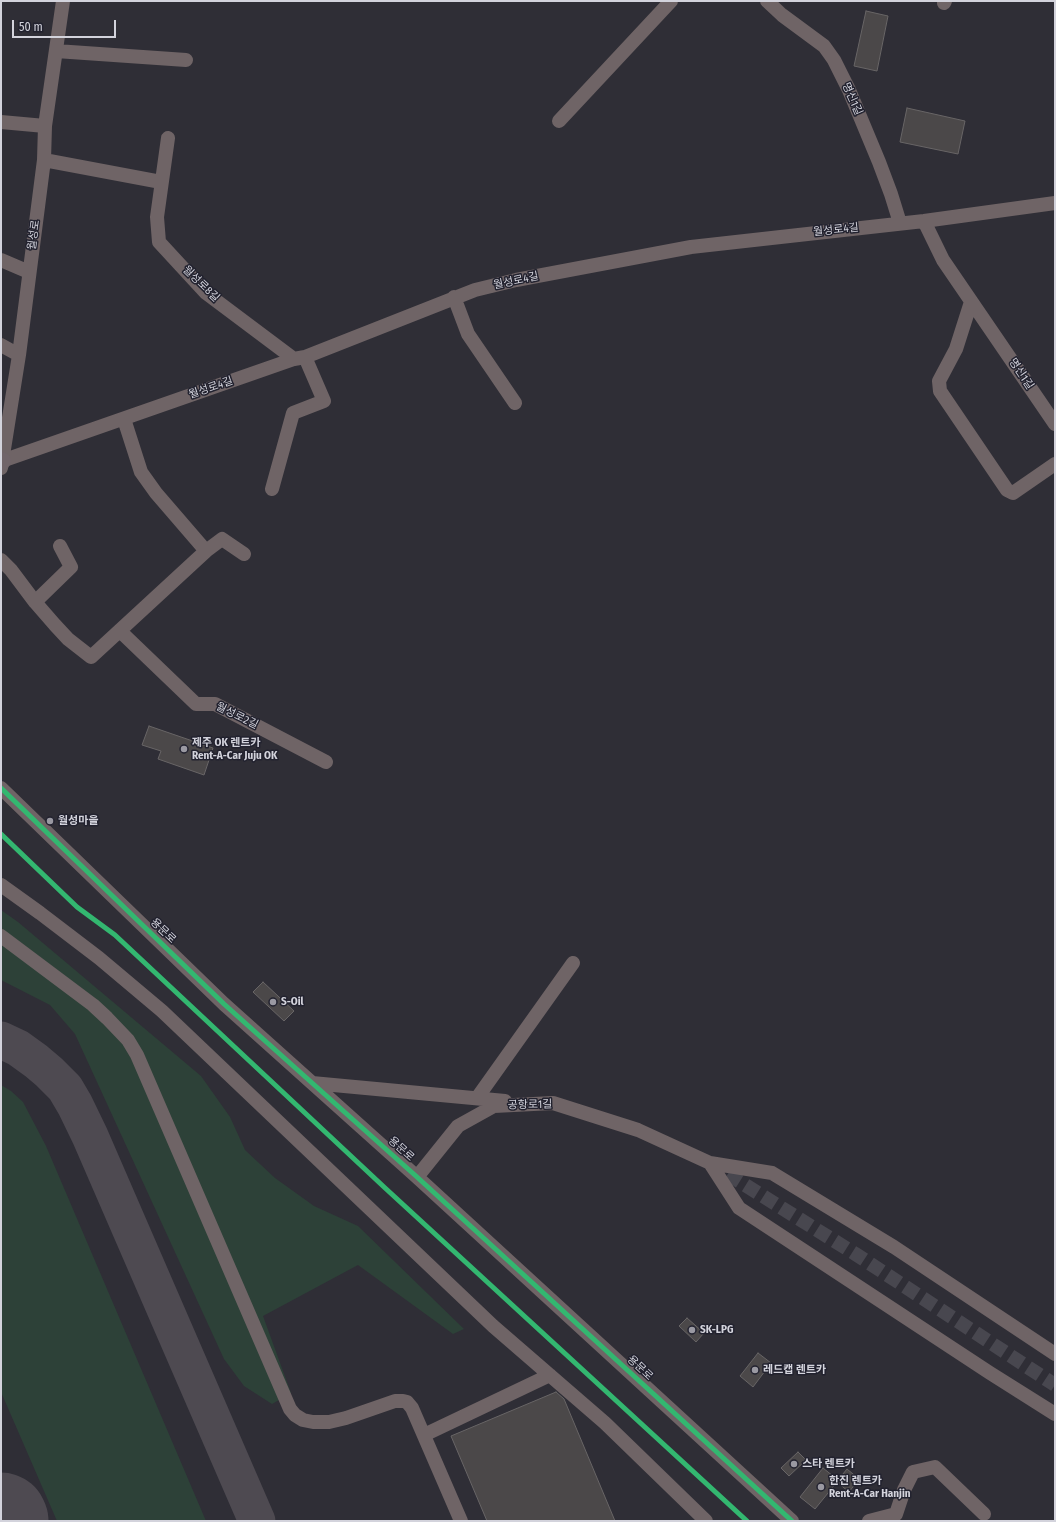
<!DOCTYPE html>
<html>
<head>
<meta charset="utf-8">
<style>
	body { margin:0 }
	#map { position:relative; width:1056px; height:1522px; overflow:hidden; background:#2f2e36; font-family:"Fira Sans Condensed",sans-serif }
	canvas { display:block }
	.frame { position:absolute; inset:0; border:2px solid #d3d3dc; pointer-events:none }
	.scale { position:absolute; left:12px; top:20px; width:104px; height:18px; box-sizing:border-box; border:2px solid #d3d3dc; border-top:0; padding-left:5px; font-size:12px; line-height:14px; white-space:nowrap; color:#d3d3dc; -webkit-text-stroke:3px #22222f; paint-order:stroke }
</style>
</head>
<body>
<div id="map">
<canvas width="1056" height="1522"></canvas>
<div class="frame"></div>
<div class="scale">50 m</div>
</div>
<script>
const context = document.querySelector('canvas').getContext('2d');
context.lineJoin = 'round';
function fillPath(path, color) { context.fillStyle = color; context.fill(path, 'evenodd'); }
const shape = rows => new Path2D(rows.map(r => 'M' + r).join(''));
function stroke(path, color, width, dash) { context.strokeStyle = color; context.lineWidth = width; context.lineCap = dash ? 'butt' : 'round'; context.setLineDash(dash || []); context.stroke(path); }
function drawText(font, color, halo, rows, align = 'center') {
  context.font = font + ' "Fira Sans Condensed","Noto Sans KR",sans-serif'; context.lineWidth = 3; context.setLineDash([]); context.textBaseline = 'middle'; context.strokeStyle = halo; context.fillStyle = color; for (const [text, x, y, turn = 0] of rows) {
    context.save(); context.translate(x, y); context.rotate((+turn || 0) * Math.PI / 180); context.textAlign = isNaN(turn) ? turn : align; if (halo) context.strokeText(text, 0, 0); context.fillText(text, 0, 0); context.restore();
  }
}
fillPath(shape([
	[1,910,18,922,201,1076,230,1117,245,1150,275,1178,314,1206,358,1226,464,1329,453,1334,358,1265,263,1316,291,1393,272,1404,244,1386,224,1359,75,1034,50,1005,1,980],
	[1,1085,11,1091,23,1102,46,1146,206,1521,57,1521,1,1392]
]), '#2d4138');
stroke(shape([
	[1,1040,18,1048,36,1061,49,1072,65,1088,75,1105,90,1136,257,1521]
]), '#4e4a51', 37);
stroke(shape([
	[1,1519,2,1521]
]), '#4e4a51', 93);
const building = shape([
	[866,11,888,16,877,71,854,66,866,11],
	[907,108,965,121,958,154,900,142,907,108],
	[149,726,213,748,204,775,158,759,161,751,142,745,149,726],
	[263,982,294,1011,284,1021,253,992,263,982],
	[687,1318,704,1333,696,1342,679,1326,687,1318],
	[758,1353,771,1363,753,1387,740,1376,758,1353],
	[556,1392,564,1399,615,1521,487,1521,451,1436,556,1392],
	[798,1452,806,1460,789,1476,781,1468,798,1452],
	[823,1468,838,1480,847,1469,859,1479,849,1492,837,1482,815,1509,800,1497,823,1468]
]);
fillPath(building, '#4b4849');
stroke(building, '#686566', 1);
stroke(shape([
	[710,1163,857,1255,1055,1385]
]), '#48474f', 14, [14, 7]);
stroke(shape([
	[767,1,782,15,824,46,834,60,849,90,879,162,891,194,900,223],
	[944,3,945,1],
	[56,51,186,60],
	[559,121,671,1],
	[1,122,45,126],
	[168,138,157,217,159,242,206,293,294,359],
	[44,160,161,182],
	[924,221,943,260,1055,424],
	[1,260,29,272],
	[454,297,468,334,515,403],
	[971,302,956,349,939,381,940,391,1007,490,1013,493,1055,464],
	[1,345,19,355],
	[124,419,141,472,156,493,206,551],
	[2,461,294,359,305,357,475,290,516,280,691,247,924,221,1055,203],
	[1,468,19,355,44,160,45,126,63,1],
	[272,489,293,413,324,401,305,357],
	[1,560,11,570,35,602,55,625,68,639,91,657,206,551,222,539,244,554],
	[35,602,71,567,60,546],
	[121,632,196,704,215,704,326,762],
	[1,788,224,1004,417,1177,792,1521],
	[1,885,40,913,99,958,162,1011,493,1326,605,1423,706,1521],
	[1,936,93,1005,107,1018,128,1040,137,1055,290,1409,295,1415,303,1420,313,1422,329,1422,346,1418,395,1401,403,1401,407,1402,412,1408,461,1521],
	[312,1083,505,1101],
	[477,1098,573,963],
	[710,1163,739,1208,990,1373,1055,1414],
	[417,1177,458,1126,494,1106,553,1103,638,1130,710,1163,772,1173,894,1247,1055,1354],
	[424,1435,550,1375],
	[869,1521,896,1514,904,1490,913,1472,935,1467,984,1514]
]), '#6f6466', 14);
stroke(shape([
	[1,462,2,461]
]), '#706469', 18);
stroke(shape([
	[1,788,224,1004,417,1177,792,1521],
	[1,834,77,907,115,935,384,1187,747,1521]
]), '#33b770', 5);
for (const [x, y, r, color] of [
	[184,749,4,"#9a99a2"],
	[50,821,4,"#9a99a2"],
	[273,1002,4,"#9a99a2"],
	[692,1330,4,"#9a99a2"],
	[755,1370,4,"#9a99a2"],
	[794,1464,4,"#9a99a2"],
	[821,1487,4,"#9a99a2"]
]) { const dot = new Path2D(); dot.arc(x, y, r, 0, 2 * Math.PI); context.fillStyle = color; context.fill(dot); stroke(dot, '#22222f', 1.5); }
drawText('11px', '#d3d3dc', '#22222f', [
	["명신1길",852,99,66],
	["월성로4길",836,230,-6],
	["월성로",34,235,-82],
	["월성로4길",516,281,-12],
	["월성로8길",201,284,44],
	["명신1길",1021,374,56],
	["월성로4길",211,388,-19],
	["월성로2길",237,716,26],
	["용문로",163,931,44],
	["공항로1길",530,1105,-1],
	["용문로",401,1149,42],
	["용문로",640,1368,43]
]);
drawText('bold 11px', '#d3d3dc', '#22222f', [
	["제주 OK 렌트카",192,743],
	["Rent-A-Car Juju OK",192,756],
	["월성마을",58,821],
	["S-Oil",281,1002],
	["SK-LPG",700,1330],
	["레드캡 렌트카",763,1370],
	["스타 렌트카",802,1464],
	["한진 렌트카",829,1481],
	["Rent-A-Car Hanjin",829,1494]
], 'left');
</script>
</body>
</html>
